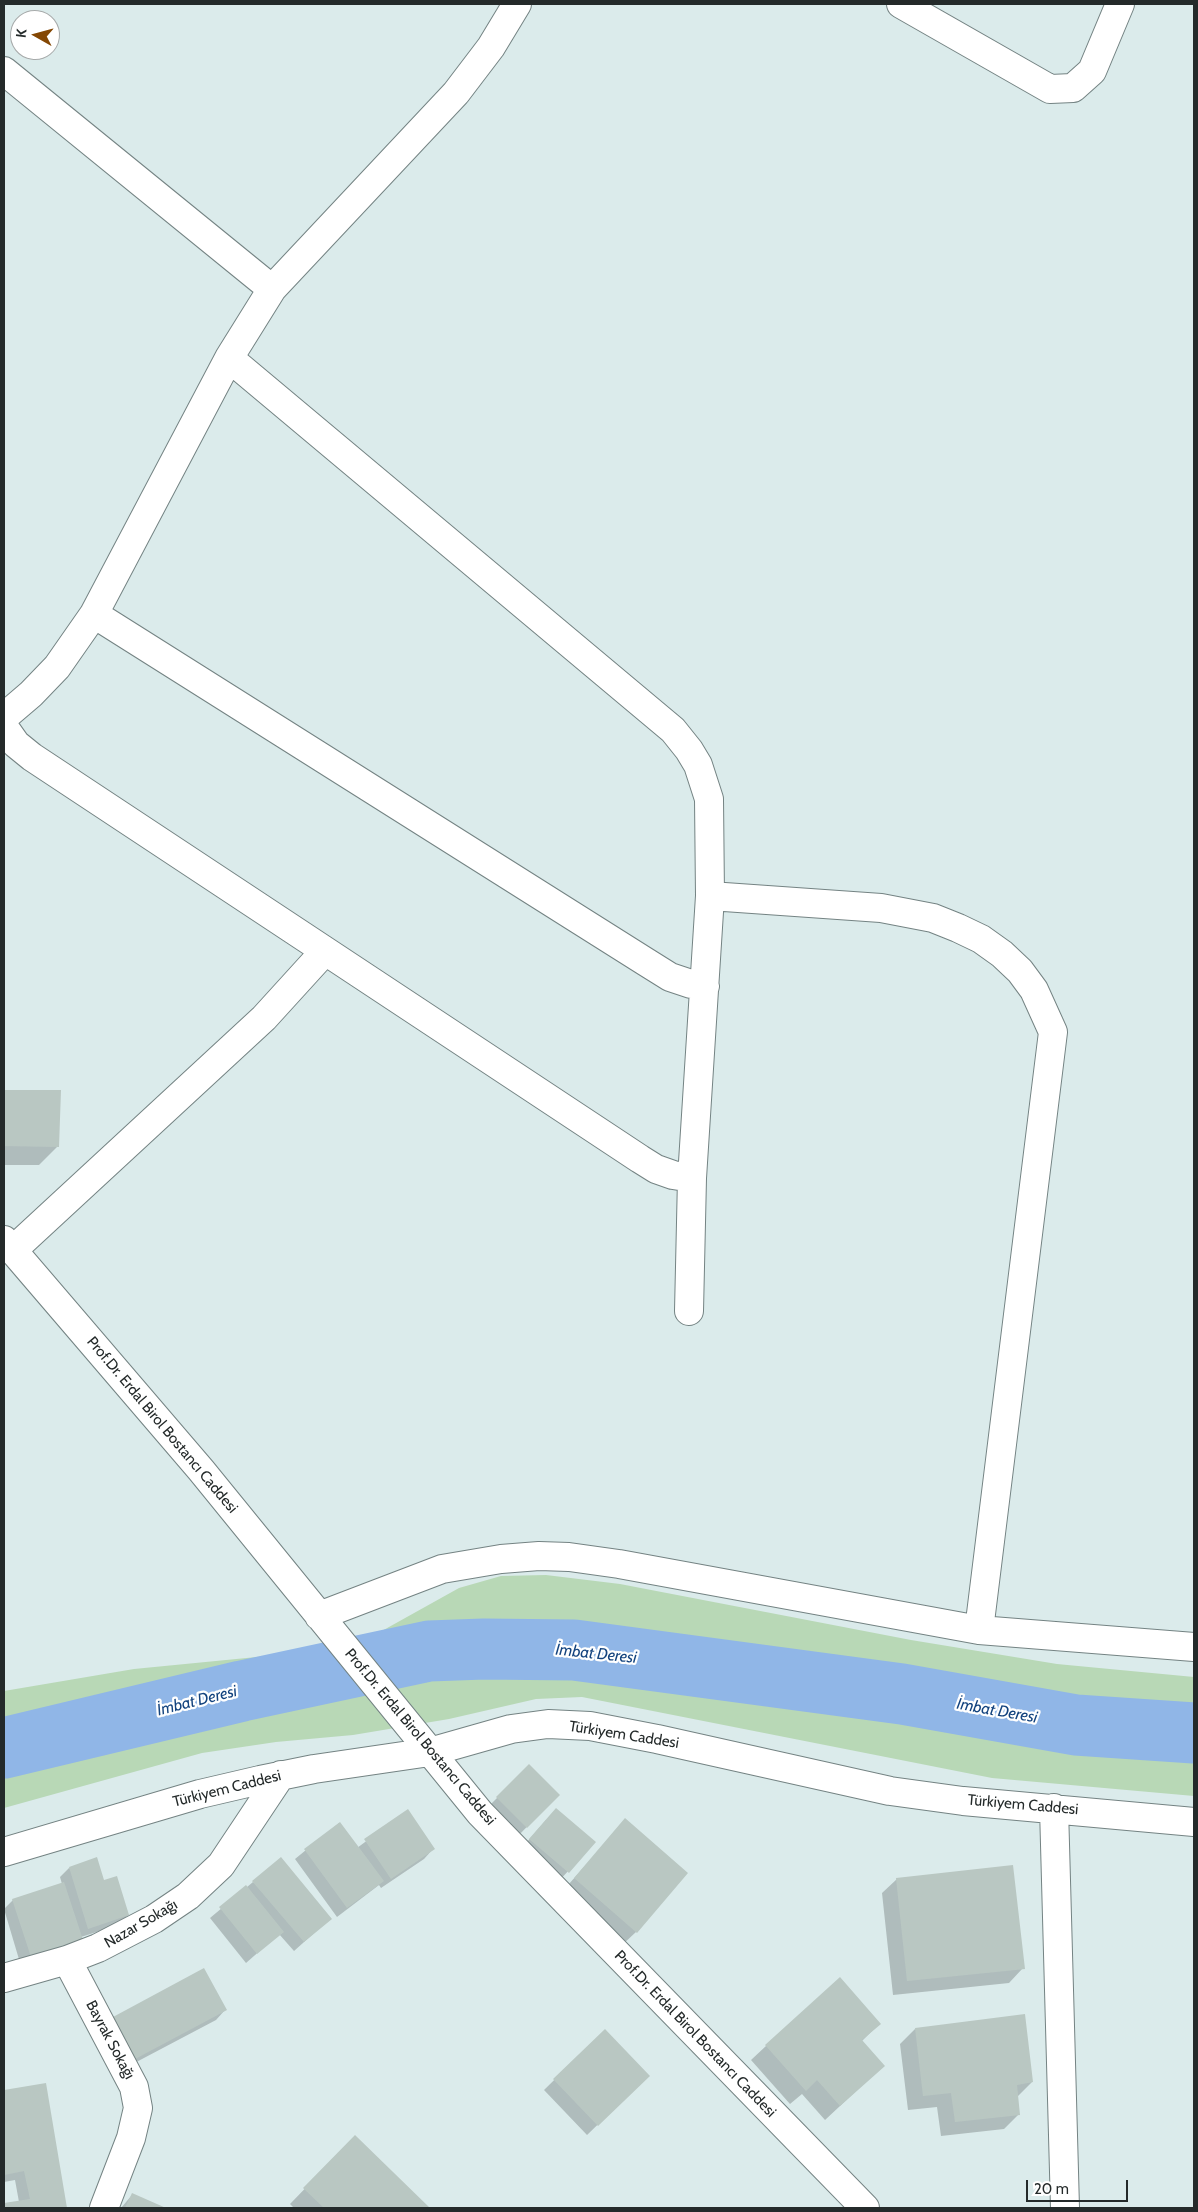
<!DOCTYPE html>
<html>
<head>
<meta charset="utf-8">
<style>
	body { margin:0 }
	#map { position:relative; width:1198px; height:2212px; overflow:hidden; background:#dbebeb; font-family:Cabin,sans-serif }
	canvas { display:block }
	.frame { position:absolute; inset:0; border:5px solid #242a2a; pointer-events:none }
	.north { position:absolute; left:10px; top:10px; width:50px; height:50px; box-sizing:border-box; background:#fff; border:1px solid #a7aaaa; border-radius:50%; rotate:277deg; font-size:14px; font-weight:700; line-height:20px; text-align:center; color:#242a2a }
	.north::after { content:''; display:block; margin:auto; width:18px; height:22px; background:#844703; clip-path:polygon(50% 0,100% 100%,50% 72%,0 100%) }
	.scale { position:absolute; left:1026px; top:2180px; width:102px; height:22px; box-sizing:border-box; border:2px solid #242a2a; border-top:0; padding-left:6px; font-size:15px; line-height:18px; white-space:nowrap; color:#242a2a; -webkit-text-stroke:4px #fff; paint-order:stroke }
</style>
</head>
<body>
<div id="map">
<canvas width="1198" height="2212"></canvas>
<div class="frame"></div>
<div class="north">K</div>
<div class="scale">20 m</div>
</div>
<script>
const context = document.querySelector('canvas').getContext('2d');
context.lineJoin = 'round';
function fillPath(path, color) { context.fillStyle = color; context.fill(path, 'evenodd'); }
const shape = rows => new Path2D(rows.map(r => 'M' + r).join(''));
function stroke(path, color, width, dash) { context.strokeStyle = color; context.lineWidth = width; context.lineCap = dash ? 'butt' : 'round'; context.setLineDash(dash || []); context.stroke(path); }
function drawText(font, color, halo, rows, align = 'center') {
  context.font = font + ' Cabin,sans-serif'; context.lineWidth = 4.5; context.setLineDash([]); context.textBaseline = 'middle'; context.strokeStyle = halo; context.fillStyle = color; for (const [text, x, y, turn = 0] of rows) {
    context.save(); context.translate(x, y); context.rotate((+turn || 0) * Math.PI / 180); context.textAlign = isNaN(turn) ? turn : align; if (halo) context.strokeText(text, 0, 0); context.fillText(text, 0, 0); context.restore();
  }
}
fillPath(shape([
	[546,1575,620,1584,911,1640,1057,1664,1194,1677,1194,1796,992,1778,582,1697,536,1699,449,1719,353,1735,276,1742,202,1753,4,1808,4,1691,134,1669,318,1651,380,1632,459,1588,501,1576]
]), '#b8d8b6');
fillPath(shape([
	[4,1091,60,1091,58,1146,39,1165,4,1165],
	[529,1766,558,1795,517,1837,487,1808],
	[407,1811,433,1849,424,1859,381,1888,379,1885,337,1917,295,1859,339,1823,357,1848],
	[546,1820,594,1843,558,1882,520,1850],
	[626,1820,636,1932,621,1946,560,1894],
	[69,1868,104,1882,128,1915,118,1925,81,1937,82,1940,21,1966,4,1909,13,1900,62,1884,60,1877],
	[897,1879,1023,1968,1009,1983,893,1995,882,1893],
	[253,1882,331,1918,294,1951,279,1934,246,1963,210,1918],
	[204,1970,225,2010,216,2020,125,2068,104,2028,114,2018],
	[879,2024,862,2041,883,2066,825,2120,802,2094,790,2104,751,2060,766,2046],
	[915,2029,1032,2082,1017,2097,1019,2114,1004,2129,941,2136,937,2107,908,2110,900,2044],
	[605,2030,648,2076,587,2135,544,2090],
	[45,2084,66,2208,4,2208,4,2205,19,2202,15,2180,4,2182,4,2091],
	[355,2137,429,2208,294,2208,290,2204],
	[132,2195,163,2208,121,2208]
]), '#0003');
stroke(shape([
	[4,1748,242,1691,429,1651,484,1649,574,1650,902,1694,1076,1725,1194,1733]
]), '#90b6e7', 61);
fillPath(shape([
	[4,1090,61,1090,59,1147,4,1146],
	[529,1764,560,1795,527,1828,496,1797],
	[556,1808,596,1842,569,1873,529,1839],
	[408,1809,435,1849,391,1879,364,1839],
	[625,1818,688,1873,637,1933,574,1878],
	[340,1822,384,1881,347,1908,304,1849],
	[97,1857,104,1880,117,1876,129,1915,88,1929,69,1867],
	[281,1857,332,1919,304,1942,252,1881],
	[1013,1865,1025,1969,907,1981,896,1878],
	[64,1882,83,1940,31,1957,12,1899],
	[246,1885,284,1932,257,1954,219,1907],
	[204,1968,227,2010,135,2059,113,2017],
	[840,1977,881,2024,862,2040,885,2066,840,2106,817,2080,806,2091,765,2045],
	[1025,2014,1033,2082,1017,2085,1020,2115,955,2122,951,2093,923,2096,915,2028],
	[605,2029,650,2076,598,2126,553,2079],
	[46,2083,67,2208,4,2208,4,2203,30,2199,24,2171,4,2175,4,2090],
	[355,2135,430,2208,324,2208,303,2188],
	[132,2193,166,2208,125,2208]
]), '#b9c7c2');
const minor = shape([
	[901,4,1050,89,1073,88,1092,71,1120,4],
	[4,71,272,289],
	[229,358,673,730,689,750,698,765,709,799,710,896,692,1178,689,1311],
	[94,614,646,962,670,977,691,984,705,986],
	[4,717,31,694,57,667,94,614,229,358,272,289,456,93,491,47,517,4],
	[4,727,16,744,32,757,640,1159,656,1169,673,1175,692,1178],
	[710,896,881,908,933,918,958,928,981,939,1002,954,1020,971,1034,990,1053,1032,979,1630],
	[4,1240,201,1470,480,1813,865,2208],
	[13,1250,264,1018,325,951],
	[319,1616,442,1569,501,1559,539,1556,569,1557,619,1564,979,1630,1194,1647],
	[1054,1808,1065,2208],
	[4,1852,200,1794,260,1780,314,1769,430,1752,511,1729,548,1724,590,1726,657,1739,890,1791,963,1801,1194,1822],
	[67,1960,134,2087,138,2108,131,2138,104,2208],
	[4,1978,67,1960,98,1948,154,1919,188,1896,221,1865,281,1775]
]);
stroke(minor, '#748383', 30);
stroke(minor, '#fff', 28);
drawText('15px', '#242a2a', '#fff', [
	["Prof.Dr. Erdal Birol Bostancı Caddesi",162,1425,50],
	["Türkiyem Caddesi",624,1735,9],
	["Prof.Dr. Erdal Birol Bostancı Caddesi",420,1737,50],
	["Türkiyem Caddesi",227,1789,-14],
	["Türkiyem Caddesi",1023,1805,5],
	["Nazar Sokağı",141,1924,-30],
	["Prof.Dr. Erdal Birol Bostancı Caddesi",695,2034,46],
	["Bayrak Sokağı",110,2040,62]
]);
drawText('italic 16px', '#13437e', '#fff', [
	["İmbat Deresi",596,1654,6],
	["İmbat Deresi",197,1701,-14],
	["İmbat Deresi",997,1711,10]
]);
</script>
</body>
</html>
